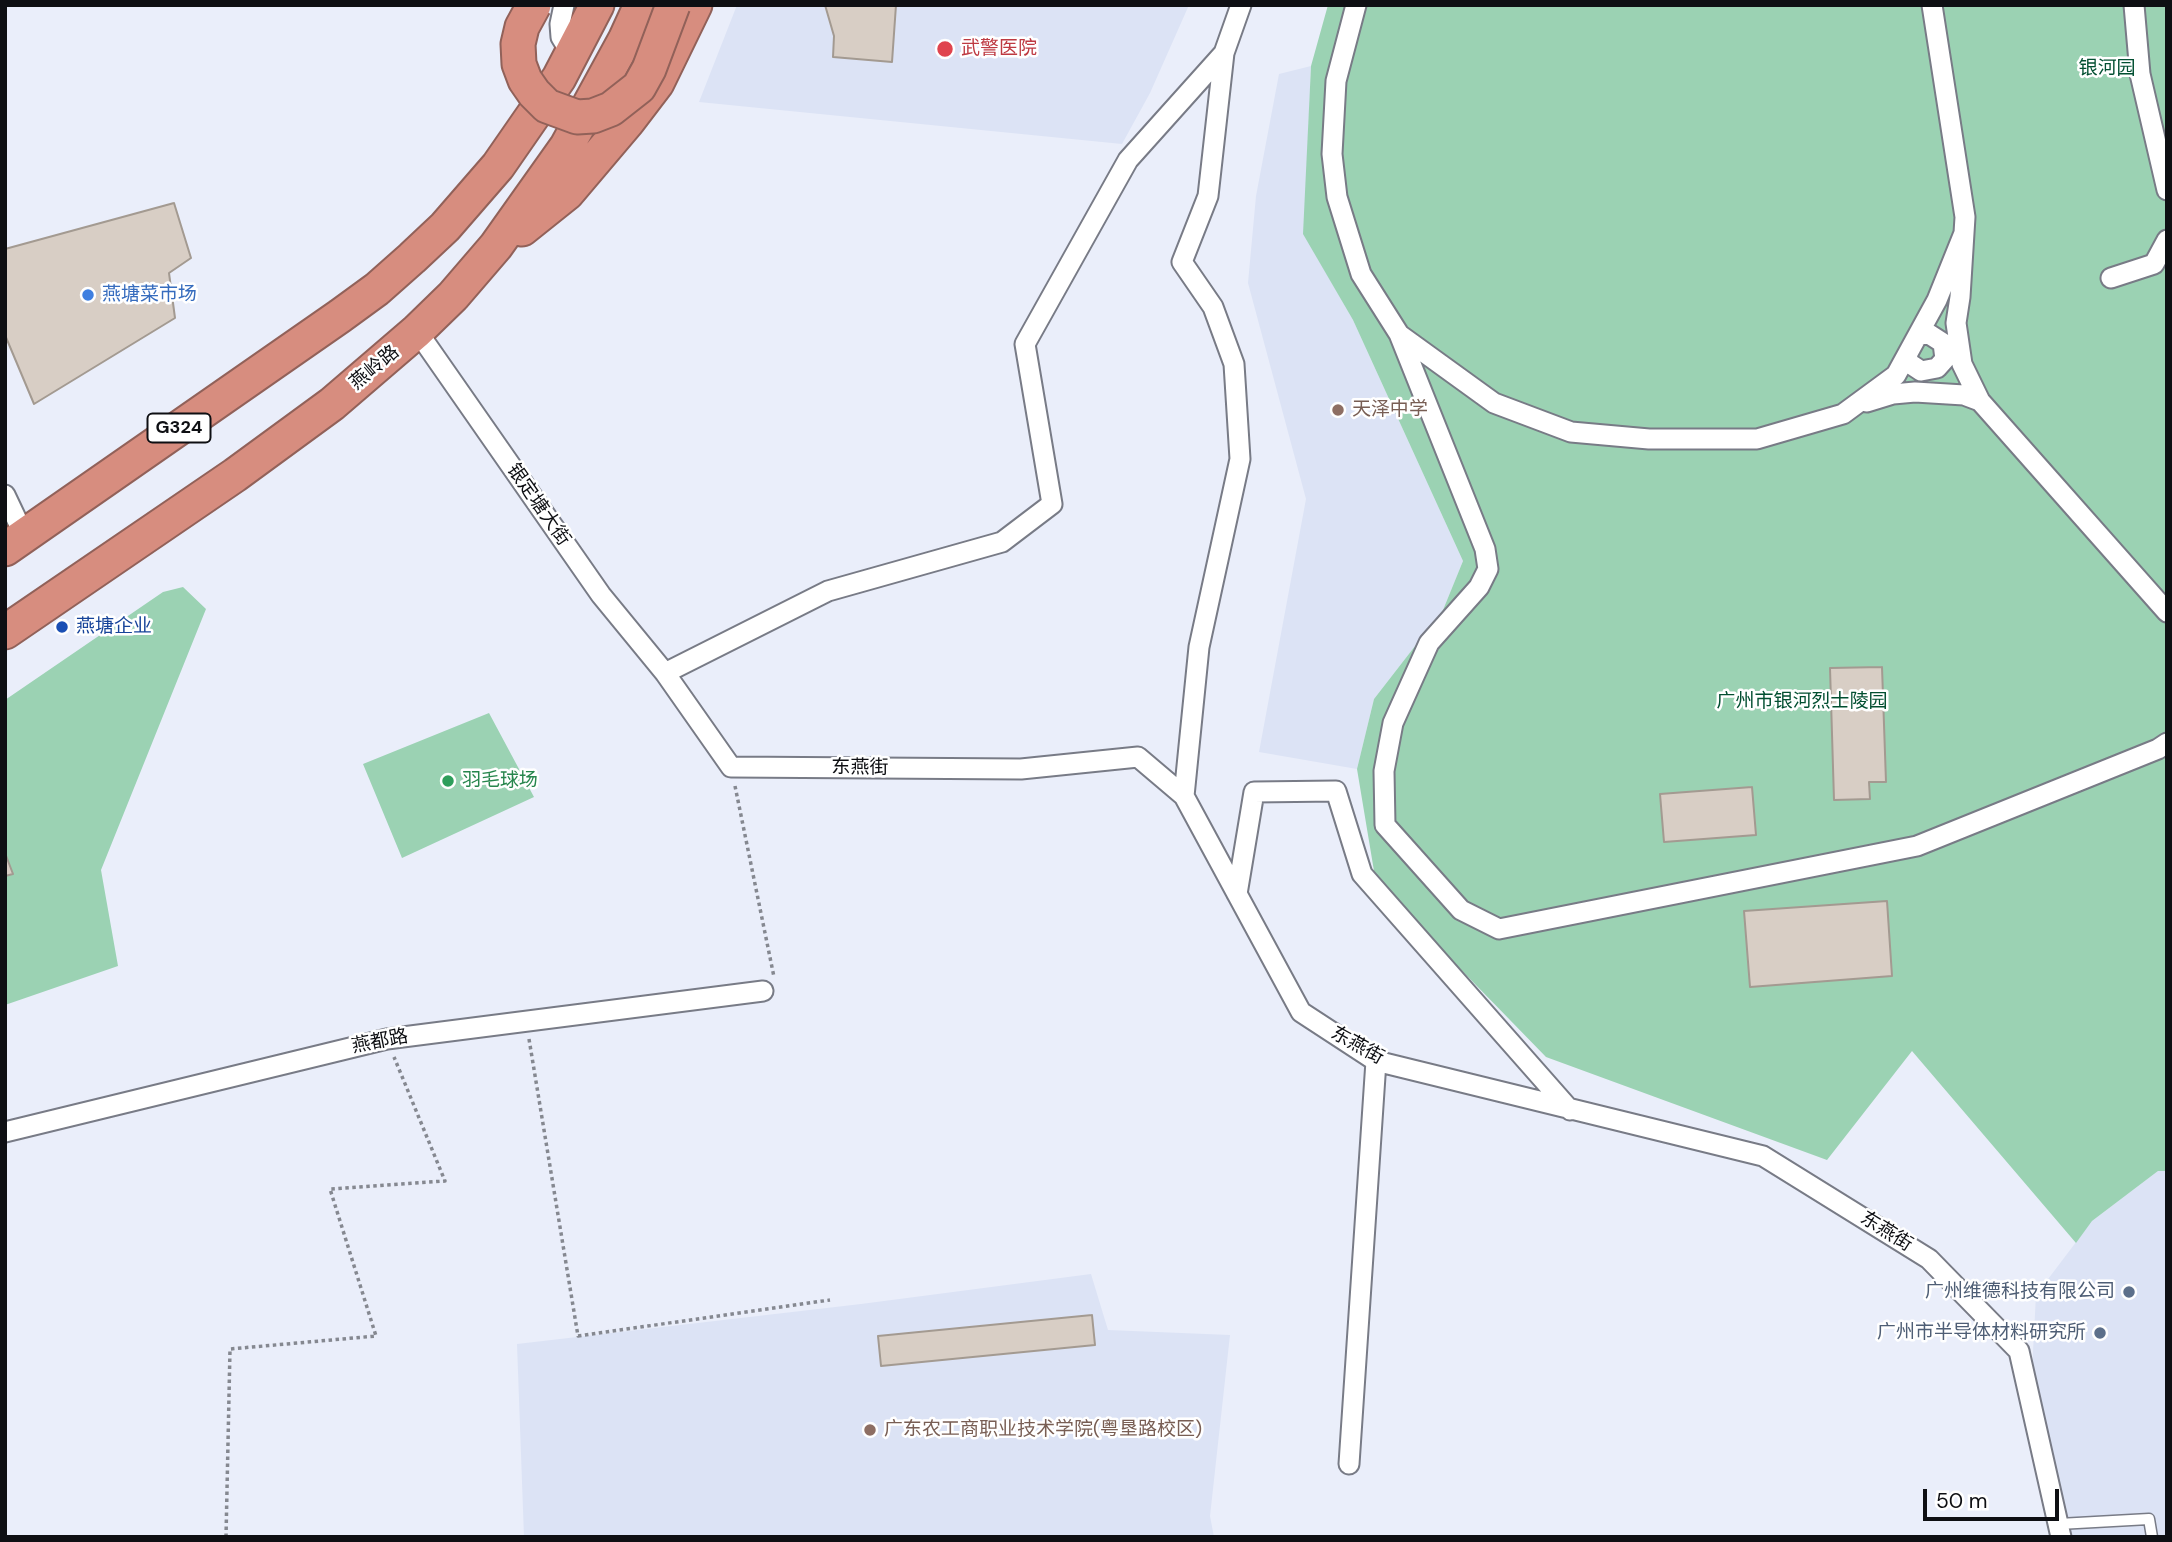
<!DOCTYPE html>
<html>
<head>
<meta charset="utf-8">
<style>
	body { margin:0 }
	#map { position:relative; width:2172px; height:1542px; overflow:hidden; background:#eaeefa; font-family:"DM Sans",sans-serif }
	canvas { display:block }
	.frame { position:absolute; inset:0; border:7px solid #0e0f13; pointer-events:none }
	.scale { position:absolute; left:1923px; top:1489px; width:136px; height:32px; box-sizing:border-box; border:4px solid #0e0f13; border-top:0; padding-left:9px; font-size:21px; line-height:24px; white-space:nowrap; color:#0e0f13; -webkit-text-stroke:5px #fff; paint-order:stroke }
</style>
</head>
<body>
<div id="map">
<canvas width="2172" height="1542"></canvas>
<div class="frame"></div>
<div class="scale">50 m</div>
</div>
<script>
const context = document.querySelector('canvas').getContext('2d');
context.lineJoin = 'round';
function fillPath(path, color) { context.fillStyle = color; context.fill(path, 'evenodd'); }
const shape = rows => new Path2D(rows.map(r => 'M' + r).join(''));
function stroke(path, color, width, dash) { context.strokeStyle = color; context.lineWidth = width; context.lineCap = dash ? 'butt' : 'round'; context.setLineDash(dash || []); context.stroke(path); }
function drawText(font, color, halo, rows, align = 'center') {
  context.font = font + ' "DM Sans","Noto Sans SC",sans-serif'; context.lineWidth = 5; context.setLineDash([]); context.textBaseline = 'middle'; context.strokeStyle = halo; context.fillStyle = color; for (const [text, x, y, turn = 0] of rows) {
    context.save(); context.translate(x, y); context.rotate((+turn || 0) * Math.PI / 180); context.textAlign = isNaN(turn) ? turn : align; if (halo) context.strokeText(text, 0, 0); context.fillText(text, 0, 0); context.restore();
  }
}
fillPath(shape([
	[737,5,1189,5,1150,93,1122,144,699,102],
	[1311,66,1304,234,1353,320,1463,561,1443,610,1374,699,1357,769,1259,752,1306,499,1248,283,1256,196,1279,74],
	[2158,1171,2167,1171,2167,1537,2068,1537,2032,1371,2036,1295,2092,1221],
	[1091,1274,1108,1330,1230,1335,1210,1516,1214,1537,524,1537,517,1344,861,1304]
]), '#dce3f5');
fillPath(shape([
	[1328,5,2167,5,2167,1171,2158,1171,2092,1221,2076,1243,1912,1051,1827,1160,1546,1057,1436,944,1374,871,1357,769,1374,699,1443,610,1463,561,1353,320,1303,234,1311,66],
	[183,587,206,609,101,870,118,966,5,1005,5,700,163,592],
	[489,713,534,797,402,858,363,764]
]), '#9bd2b3');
const building = shape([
	[825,5,896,5,892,62,833,57,834,36,825,5],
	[174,203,191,258,169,273,175,318,34,404,5,335,5,249,174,203],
	[1882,667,1886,782,1869,782,1870,799,1834,800,1830,668,1882,667],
	[1752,787,1756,835,1664,842,1660,794,1752,787],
	[5,853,13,874,5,876,5,853],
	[1887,901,1892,976,1750,987,1744,911,1887,901],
	[1092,1315,1095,1345,881,1366,878,1336,1092,1315]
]);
fillPath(building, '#d8cec5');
stroke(building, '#a39a91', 2);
const lane = shape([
	[2059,1524,2149,1519,2152,1537]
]);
const street = shape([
	[564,5,560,24,561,37,572,55],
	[1356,5,1336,81,1332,154,1337,197,1361,274,1399,334,1485,549,1488,569,1479,587,1429,643,1393,723,1384,771,1385,825,1461,910,1499,929,1917,846,2158,749,2167,743],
	[1932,5,1965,217,1960,297,1956,323,1962,364,1980,401,2167,612],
	[2134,5,2140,74,2167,190],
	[2111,278,2154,264,2167,240],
	[417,331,601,595,665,673,731,767,1021,769,1138,757,1184,796,1301,1012,1376,1061,1763,1156,1929,1259,2019,1351,2061,1537],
	[1400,335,1494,403,1571,432,1649,439,1757,439,1843,414,1896,375,1937,300,1964,233],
	[1907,355,1909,363,1921,371,1937,368,1945,359,1943,343,1929,334,1918,335],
	[1867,402,1893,394,1915,392,1964,395,1980,401],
	[5,495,24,535],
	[665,673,828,591,1002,542,1052,504,1025,344,1128,160,1224,53,1241,5],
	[1184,796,1199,647,1240,459,1234,364,1213,307,1182,262,1208,196,1224,53],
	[1237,894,1254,792,1336,791,1362,874,1570,1110],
	[5,1132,387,1039,763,991],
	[1349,1464,1376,1061]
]);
const highway = shape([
	[522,229,567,193,628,121,657,83,695,5],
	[5,549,340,316,377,289,412,258,445,227,498,166,559,78,597,5],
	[5,632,235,475,332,404,417,331,453,296,496,246,567,146,625,40,641,5]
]);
stroke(lane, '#787b86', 13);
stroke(street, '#787b86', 23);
stroke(highway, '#916159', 37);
stroke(shape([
	[735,786,774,977],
	[529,1039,578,1336,830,1300],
	[226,1537,230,1349,376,1336,330,1189,445,1181,394,1057]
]), '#858890', 3.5, [3.5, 3.5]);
stroke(lane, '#fff', 10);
stroke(street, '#fff', 19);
stroke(highway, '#d78d7f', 33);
const highwayBridge = shape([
	[534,5,522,27,518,44,519,64,525,80,534,93,547,106,577,117,593,116,611,109,639,87,649,69,673,5]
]);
stroke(highwayBridge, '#916159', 37, []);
stroke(highwayBridge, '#d78d7f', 33);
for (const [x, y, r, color] of [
	[945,49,9,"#e0444e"],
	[88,295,7,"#3f7fe0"],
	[1338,410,7,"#8d6e63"],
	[62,627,7,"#1a4fb4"],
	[448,781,7,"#2e9e5b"],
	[2129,1292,7,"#5c6f8a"],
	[2100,1333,7,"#5c6f8a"],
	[870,1430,7,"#8d6e63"]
]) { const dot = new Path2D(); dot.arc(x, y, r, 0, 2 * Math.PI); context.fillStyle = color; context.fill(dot); stroke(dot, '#fff', 2.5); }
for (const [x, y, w] of [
	[179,428,63]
]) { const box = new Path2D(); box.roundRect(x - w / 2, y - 14.5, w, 29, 5); context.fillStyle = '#fff'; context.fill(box); stroke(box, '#0e0f13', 2); }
drawText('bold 18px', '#0e0f13', null, [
	["G324",179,428]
]);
drawText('19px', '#be3a42', '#fff', [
	["武警医院",961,49]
], 'left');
drawText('19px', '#024f31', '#fff', [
	["银河园",2107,69],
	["广州市银河烈士陵园",1802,702]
]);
drawText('19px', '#366cbe', '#fff', [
	["燕塘菜市场",102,295]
], 'left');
drawText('19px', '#0e0f13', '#fff', [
	["燕岭路",375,368,-40],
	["银定塘大街",538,505,55],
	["东燕街",860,768],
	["燕都路",380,1042,-11],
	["东燕街",1357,1046,29],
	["东燕街",1886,1232,32]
]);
drawText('19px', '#785e54', '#fff', [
	["天泽中学",1352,410],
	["广东农工商职业技术学院(粤垦路校区)",884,1430]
], 'left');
drawText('19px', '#164399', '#fff', [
	["燕塘企业",76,627]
], 'left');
drawText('19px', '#27864d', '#fff', [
	["羽毛球场",462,781]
], 'left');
drawText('19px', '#4e5e75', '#fff', [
	["广州维德科技有限公司",2115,1292],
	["广州市半导体材料研究所",2086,1333]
], 'right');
</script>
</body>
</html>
